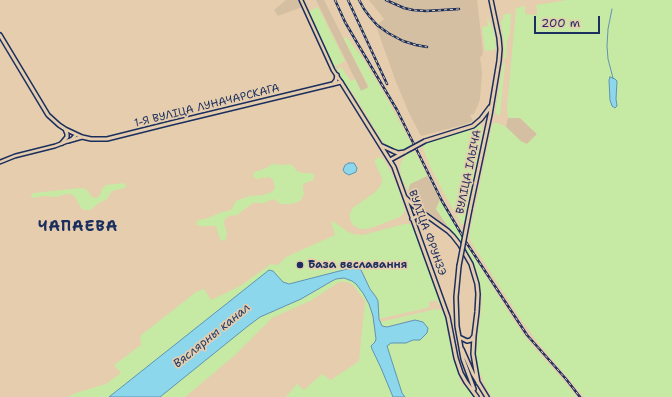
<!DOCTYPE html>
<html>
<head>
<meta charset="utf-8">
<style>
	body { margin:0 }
	#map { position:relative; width:672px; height:397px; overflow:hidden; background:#e5cdae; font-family:"Shantell Sans",sans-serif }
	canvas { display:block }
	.scale { position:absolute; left:534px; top:16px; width:66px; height:18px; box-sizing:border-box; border:2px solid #1b2f5e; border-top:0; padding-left:5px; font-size:12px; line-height:14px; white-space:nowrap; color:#1b2f5e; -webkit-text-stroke:3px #e5cdae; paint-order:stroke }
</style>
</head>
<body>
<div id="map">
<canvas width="672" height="397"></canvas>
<div class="scale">200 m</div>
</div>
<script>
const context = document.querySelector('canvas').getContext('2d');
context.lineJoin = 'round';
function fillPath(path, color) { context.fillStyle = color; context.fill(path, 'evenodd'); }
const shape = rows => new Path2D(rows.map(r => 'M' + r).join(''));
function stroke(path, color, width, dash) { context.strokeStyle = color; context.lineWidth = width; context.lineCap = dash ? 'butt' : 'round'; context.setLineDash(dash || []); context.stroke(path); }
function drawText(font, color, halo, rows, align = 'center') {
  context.font = font + ' "Shantell Sans",sans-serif'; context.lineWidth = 3.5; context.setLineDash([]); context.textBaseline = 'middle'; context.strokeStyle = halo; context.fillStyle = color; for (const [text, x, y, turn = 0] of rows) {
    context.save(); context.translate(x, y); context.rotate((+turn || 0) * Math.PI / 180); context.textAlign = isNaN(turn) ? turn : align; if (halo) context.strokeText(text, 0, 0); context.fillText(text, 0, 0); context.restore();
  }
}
fillPath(shape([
	[286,0,299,0,302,7,278,16,274,10],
	[316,0,324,0,368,87,366,89,361,91],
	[369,0,477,0,483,52,482,56,480,57,482,73,480,99,478,105,474,114,470,115,473,121,466,124,421,136,409,113,396,82,376,26,384,19],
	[508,118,520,118,537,134,527,144,521,142,506,127],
	[427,176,440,200,436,209,449,228,413,201,408,191,410,184]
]), '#d4bfa2');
fillPath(shape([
	[567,0,672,0,672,397,584,397,539,344,522,321,473,245,470,239,469,236,492,125,494,123,498,123,506,127,521,141,527,144,537,134,520,118,508,118,507,107,516,8,525,6,525,14,537,15,537,9,536,5],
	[318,7,345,61,338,65,335,66,332,63,309,11],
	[511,13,510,33,507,42,506,59,504,59,504,45,501,21,503,20,503,15],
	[487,19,488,19,494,31,496,47,494,50,485,51,482,27,488,26],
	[345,37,349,40,364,60,386,97,411,143,411,145,410,147,403,150,398,150,391,148,383,142,356,98,352,92,349,89,338,72,338,68,341,67,351,81,355,79,361,91,369,87,344,39],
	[503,63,505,63,500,116,495,113],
	[480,125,482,126,483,132,464,224,462,225,445,195,433,172,424,152,423,148,424,145,428,142,474,128],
	[412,151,415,152,416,153,427,176,410,184,408,191,401,176,400,167,401,162,405,156],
	[378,157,382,158,384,160,392,174,400,194,405,211,402,215,400,217,374,227,366,229,360,229,353,225,350,220,350,214,351,211,354,207,374,193,380,187,382,181,382,178,375,163,375,160],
	[272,164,284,165,289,164,292,165,297,171,303,173,310,173,314,174,314,178,313,180,303,184,303,188,304,194,301,200,298,202,291,204,281,204,273,199,264,203,253,203,237,215,229,216,225,219,224,224,226,230,227,235,225,241,224,241,221,240,220,239,216,226,200,226,197,225,196,222,199,220,208,218,222,212,231,210,236,201,241,199,250,196,263,195,272,192,275,188,273,180,269,177,256,179,253,176,253,174,255,172,266,168],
	[124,183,126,185,125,188,112,191,107,199,99,203,90,210,84,210,81,208,75,197,70,194,66,194,57,197,43,196,33,198,31,197,32,194,34,193,80,188,86,189,92,197,97,198,100,195,102,189,106,185],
	[440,200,462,237,461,241,459,240,449,228,436,209],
	[331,221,337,224,348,232,353,234,363,235,404,224,411,224,413,226,441,302,438,305,437,300,429,302,429,307,427,308,379,319,378,301,370,289,363,272,351,268,291,284,301,299,336,279,344,278,352,281,356,284,363,293,371,310,376,339,375,342,371,346,372,349,381,368,393,397,286,397,297,384,304,390,322,374,331,380,359,361,365,301,353,285,347,282,339,282,312,300,272,318,234,356,185,397,68,397,76,393,106,384,121,373,114,365,141,345,140,336,196,292,204,289,211,300,240,286,271,264,278,265,286,257,335,235],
	[468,248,511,316,521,331,532,345,564,381,577,397,492,397,485,386,482,376,479,374,477,371,476,352,481,310,482,297,477,271,467,251,467,249],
	[436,309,440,310,445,313,447,321,447,332,450,338,455,362,459,373,459,379,462,384,469,389,474,397,405,397,402,393,387,346,391,343,406,343,413,340,420,340,427,333,428,328,423,322,417,320,411,320,386,327,382,326,380,322]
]), '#c6eaa3');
const water = shape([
	[610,77,615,79,617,81,616,99,617,106,615,108,612,106,610,100,609,80,610,77],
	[349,163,354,163,357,168,356,172,349,175,345,173,343,170,345,165,349,163],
	[351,268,357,268,361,270,370,289,376,297,378,301,379,319,382,326,387,327,415,320,423,322,428,328,427,333,420,340,413,340,406,343,391,343,387,346,402,393,405,397,393,397,381,368,372,349,371,346,375,342,376,339,373,316,369,304,363,293,356,284,352,281,344,278,336,279,332,281,301,299,260,317,248,326,160,397,109,397,269,270,273,271,283,282,289,284,351,268]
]);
fillPath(water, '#8cd7ec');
stroke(water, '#5f94b3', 1);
stroke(shape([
	[612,9,608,29,607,46,608,59,613,78]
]), '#5f94b3', 1);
const minor = shape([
	[301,0,333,70,341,82],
	[0,162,15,156,55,146,68,141,72,139,76,135]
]);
const major = shape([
	[0,35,48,115,59,125,65,129,82,137,91,139,107,139,171,123,341,82,394,167,448,317,456,358,461,373,466,382,477,397],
	[333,84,336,80,337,75],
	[68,141,82,137],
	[425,141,473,126,481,119,490,107],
	[62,143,67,137,67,134,65,129],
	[382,146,393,151,398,153,405,152],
	[390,160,412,148],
	[405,197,416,208,448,231,453,236,460,245,471,264,477,284,478,294,477,312,474,336,473,354,478,383],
	[470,209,490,115,499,61,500,49,499,38,491,0],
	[412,219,422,213],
	[459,266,456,297,457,326,463,359,474,389],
	[459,337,467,341,471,340,474,336],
	[462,349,473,374,487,397]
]);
stroke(minor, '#1b2f5e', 5.5);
stroke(major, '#1b2f5e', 6);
stroke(minor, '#e5cdae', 2.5);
stroke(major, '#e5cdae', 3);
const rail = shape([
	[335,0,345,22,359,46,397,110,442,201,466,242,527,335,566,379,580,397],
	[348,0,387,84],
	[359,0,364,9,370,17,377,25,388,33,403,41,416,45,427,47],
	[386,0,404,8,413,10,426,11,459,9]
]);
stroke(rail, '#1b2f5e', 2.5);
stroke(rail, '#e5cdae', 1, [3]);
const majorBridge = shape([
	[412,148,425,141],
	[459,266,470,209]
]);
stroke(majorBridge, '#1b2f5e', 6, []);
stroke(majorBridge, '#e5cdae', 3);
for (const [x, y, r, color] of [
	[300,265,4,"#1b2f5e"]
]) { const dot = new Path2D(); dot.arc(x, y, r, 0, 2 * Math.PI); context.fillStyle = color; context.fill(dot); stroke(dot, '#e5cdae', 1.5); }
drawText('11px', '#1b2f5e', '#e5cdae', [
	["1-Я ВУЛІЦА ЛУНАЧАРСКАГА",207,106,-14],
	["ВУЛІЦА ІЛЬІЧА",469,172,-78],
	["ВУЛІЦА ФРУНЗЭ",427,233,70]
]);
drawText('bold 11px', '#1b2f5e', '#e5cdae', [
	["База веславання",308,265]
], 'left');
drawText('italic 12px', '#26406c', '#e5cdae', [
	["Вяслярны канал",212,336,-39]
]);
context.letterSpacing = '1px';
drawText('bold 15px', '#1b2f5e', '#e5cdae', [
	["ЧАПАЕВА",78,227]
]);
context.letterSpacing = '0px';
</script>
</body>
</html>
